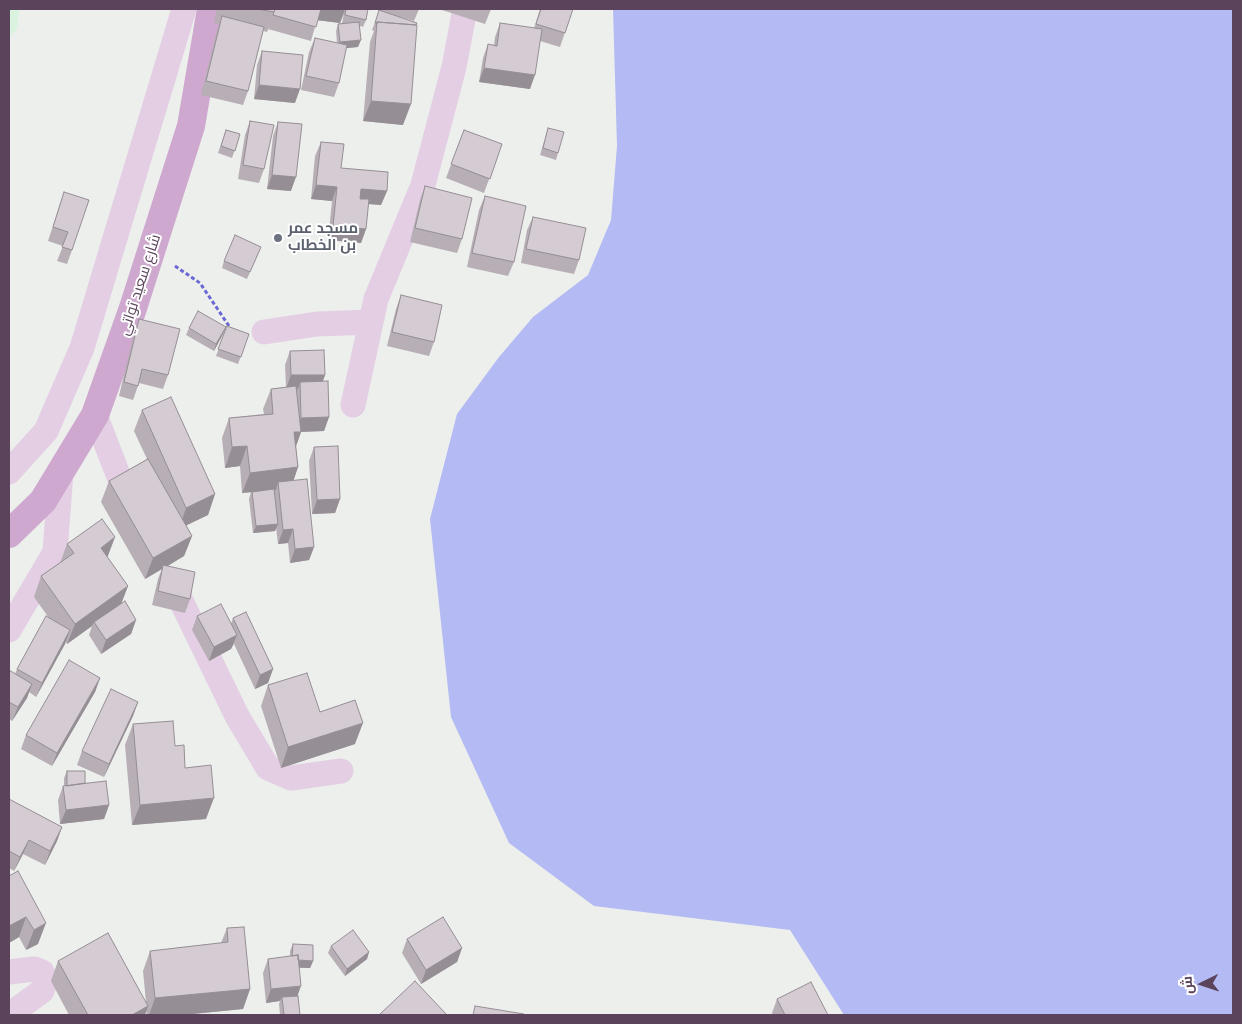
<!DOCTYPE html>
<html>
<head>
<meta charset="utf-8">
<style>
	body { margin:0 }
	#map { position:relative; width:1242px; height:1024px; overflow:hidden; background:#edefec; font-family:"Noto Sans",Cairo,sans-serif }
	canvas { display:block }
	.frame { position:absolute; inset:0; border:10px solid #5b435c; pointer-events:none }
	.north { position:absolute; left:1177px; top:959px; width:50px; height:50px; -webkit-text-stroke:4px #fff; paint-order:stroke; rotate:266deg; font-size:14px; font-weight:700; line-height:20px; text-align:center; color:#5b435c }
	.north::after { content:''; display:block; margin:auto; width:18px; height:22px; background:#5b435c; clip-path:polygon(50% 0,100% 100%,50% 72%,0 100%) }
</style>
</head>
<body>
<div id="map">
<canvas width="1242" height="1024"></canvas>
<div class="frame"></div>
<div class="north">ش</div>
</div>
<script>
const context = document.querySelector('canvas').getContext('2d');
context.lineJoin = 'round';
function fillPath(path, color) { context.fillStyle = color; context.fill(path, 'evenodd'); }
const shape = rows => new Path2D(rows.map(r => 'M' + r).join(''));
function stroke(path, color, width, dash) { context.strokeStyle = color; context.lineWidth = width; context.lineCap = dash ? 'butt' : 'round'; context.setLineDash(dash || []); context.stroke(path); }
function drawText(font, color, halo, rows, align = 'center') {
  context.font = font + ' "Noto Sans",Cairo,sans-serif'; context.lineWidth = 4; context.setLineDash([]); context.textBaseline = 'middle'; context.strokeStyle = halo; context.fillStyle = color; for (const [text, x, y, turn = 0] of rows) {
    context.save(); context.translate(x, y); context.rotate((+turn || 0) * Math.PI / 180); context.textAlign = isNaN(turn) ? turn : align; if (halo) context.strokeText(text, 0, 0); context.fillText(text, 0, 0); context.restore();
  }
}
fillPath(shape([
	[613,9,1233,9,1233,1015,844,1015,790,930,594,906,509,843,451,717,430,519,457,414,499,357,533,317,588,275,611,220,617,146]
]), '#b4baf3');
fillPath(shape([
	[9,9,19,9,17,29,9,37]
]), '#daf3df');
stroke(shape([
	[175,266,200,283,231,329]
]), '#6b68d5', 3, [4, 2.5]);
stroke(shape([
	[264,332,317,324,371,322],
	[353,405,376,299,423,185,454,67,465,9],
	[95,415,131,508],
	[9,472,46,431,82,348,184,9],
	[171,580,237,716,268,768,291,778,341,771],
	[9,630,55,552,61,472],
	[9,972,34,969,42,972,46,980,42,991,9,1015]
]), '#e3cee4', 25);
stroke(shape([
	[9,534,43,501,95,415,133,308,191,126,211,9]
]), '#cfa8cf', 28);
fillPath(shape([
	[217,9,368,9,366,20,363,27,360,26,358,47,346,48,339,83,334,97,301,90,309,52,315,38,337,43,336,31,338,24,346,23,342,23,344,14,340,23,317,20,311,41,268,29,270,25,267,32,263,31,248,91,243,105,201,95,217,30,219,24,214,23],
	[379,9,419,9,414,21,400,17,403,125,363,121,370,42,374,31,372,30,379,12,378,11],
	[439,9,491,9,485,24],
	[540,9,573,9,560,47,540,41,530,89,479,82,483,58,488,44,494,45,495,37,500,23,534,28],
	[262,51,295,103,254,99,257,65],
	[250,121,264,169,259,183,238,179,245,135],
	[278,122,291,191,267,189,273,136],
	[548,128,558,153,556,160,540,155],
	[226,130,240,134,232,158,218,153],
	[464,130,502,144,484,193,446,178],
	[321,142,341,168,387,191,381,205,368,204,366,229,361,243,328,240,332,201,311,199,315,156],
	[425,186,462,239,457,253,410,242,420,200],
	[64,192,72,250,67,264,57,261,63,246,48,241],
	[485,196,514,262,508,276,467,267,479,210],
	[533,217,579,260,574,274,521,263,527,230],
	[258,254,247,279,222,268,224,261],
	[401,295,434,342,429,356,387,346,396,309],
	[139,319,168,375,163,389,139,383,133,400,119,396,134,333],
	[227,326,249,334,238,364,216,356],
	[226,327,223,334,214,351,186,335,189,328],
	[290,351,325,375,323,381,329,417,324,431,301,432,296,446,298,467,293,481,314,547,309,560,290,563,288,543,278,544,276,527,275,531,253,533,249,499,251,492,242,493,240,466,225,468,222,438,229,418,264,414,263,409,271,389,286,387,285,365],
	[142,410,215,494,208,515,186,525,192,536,184,556,168,566,190,599,185,613,152,605,158,579,162,569,145,579,101,502,109,481,147,459,134,431],
	[314,447,340,499,335,513,312,514,309,461],
	[115,537,107,558,128,586,121,603,136,620,131,634,101,654,89,635,92,626,67,644,66,642,36,697,29,692,27,698,12,721,9,719,9,670,15,674,17,669,49,618,34,597,41,576,60,563,67,544],
	[197,616,231,624,233,618,273,669,268,683,255,689,234,644,231,649,209,661,192,630],
	[100,678,95,692,52,766,21,749,26,735],
	[268,685,320,712,355,744,281,768,261,706],
	[138,702,133,716,104,777,77,765,82,751],
	[133,724,175,746,185,768,206,819,132,825,125,745],
	[67,771,85,783,109,805,104,819,60,824,58,800,63,786,64,786,64,778],
	[9,799,62,827,57,841,45,865,23,854,14,871,9,868],
	[18,871,38,944,26,950,19,937,9,943,9,876],
	[227,928,250,989,243,1009,182,1015,147,1015,146,1011,145,1015,69,1015,51,981,58,961,146,1002,143,971,150,951,221,943],
	[407,939,462,948,457,962,421,984,402,953],
	[293,944,313,961,310,968,299,968,297,996,300,1015,280,1015,279,1004,280,1001,266,1003,263,973,268,959,290,956,290,951],
	[331,946,369,952,367,959,345,976,328,953],
	[777,999,828,1015,773,1015,772,1013]
]), '#b7afb5');
fillPath(shape([
	[320,9,345,9,340,23,316,20],
	[361,40,358,47,337,49,340,42],
	[484,68,535,75,530,89,479,82],
	[259,85,300,89,295,103,254,99],
	[371,101,411,104,403,125,363,121],
	[272,175,296,177,291,191,267,189],
	[316,185,337,187,332,201,311,199],
	[361,189,387,191,381,205,356,203],
	[333,226,366,229,361,243,328,240],
	[226,327,223,334,214,351,216,344],
	[291,375,325,375,320,389,300,382,298,389,286,389],
	[329,417,324,431,296,432,301,418],
	[294,432,301,432,294,452],
	[247,446,240,466,225,468,232,447],
	[298,467,291,488,278,482,276,490,242,493,250,473],
	[215,494,208,515,179,529,186,508],
	[340,499,335,513,312,514,317,500],
	[278,524,275,531,253,533,256,526],
	[293,529,288,543,278,544,283,530],
	[192,536,184,556,162,569,163,565,162,569,145,579,153,558],
	[115,537,107,558,101,548],
	[314,547,309,560,290,563,295,549],
	[128,586,120,607,94,622,92,626,67,644,75,624],
	[136,620,131,634,101,654,106,640],
	[70,630,65,644,36,697,42,683],
	[237,635,231,649,209,661,214,647],
	[273,669,268,683,255,689,260,675],
	[100,678,95,692,52,766,57,753],
	[32,684,27,698,12,721,18,707],
	[138,702,133,716,104,777,109,764],
	[363,723,355,744,281,768,288,747],
	[214,798,206,819,132,825,140,805],
	[109,805,104,819,60,824,66,810],
	[62,827,57,841,45,865,50,851],
	[29,840,23,854,14,871,20,857],
	[26,917,19,937,9,943,9,926],
	[46,923,38,944,26,950,34,930],
	[462,948,457,962,421,984,426,970],
	[369,952,367,959,345,976,347,969],
	[292,960,313,961,310,968,290,967],
	[301,986,296,1000,282,997,280,1001,266,1003,271,989],
	[250,989,243,1009,182,1015,149,1015,155,998],
	[148,1006,145,1015,132,1015]
]), '#958e94');
const building = shape([
	[257,9,275,9,274,12,257,9],
	[275,9,321,9,316,27,273,15,275,9],
	[346,9,368,9,366,20,345,15,346,9],
	[541,9,573,9,565,33,536,24,541,9],
	[379,10,417,23,416,25,377,22,377,24,375,23,379,10],
	[222,16,264,27,248,91,206,81,222,16],
	[359,22,361,40,340,42,338,24,359,22],
	[377,22,417,25,411,104,371,101,377,22],
	[500,23,542,29,535,75,484,68,488,44,497,46,500,23],
	[315,38,347,45,339,83,306,76,315,38],
	[262,51,303,55,300,89,259,85,262,51],
	[250,121,274,125,264,169,243,165,250,121],
	[278,122,302,124,296,177,272,175,278,122],
	[548,128,564,132,558,153,543,148,548,128],
	[226,130,240,134,235,151,221,146,226,130],
	[464,130,502,144,490,179,451,164,464,130],
	[321,142,344,144,341,168,388,172,387,191,361,189,360,199,369,199,366,229,333,226,337,187,316,185,321,142],
	[425,186,472,198,462,239,415,228,425,186],
	[64,192,89,200,72,250,62,247,68,232,53,227,64,192],
	[485,196,526,206,514,262,472,253,485,196],
	[533,217,586,228,579,260,526,249,533,217],
	[235,235,261,247,250,272,224,261,235,235],
	[401,295,442,305,434,342,392,332,401,295],
	[198,311,226,327,216,344,189,328,198,311],
	[139,319,180,329,168,375,142,369,138,386,124,382,139,319],
	[227,326,249,334,241,357,218,349,227,326],
	[324,350,325,375,291,375,290,351,324,350],
	[328,381,329,417,301,418,300,382,328,381],
	[296,386,301,432,294,432,298,467,250,473,247,446,232,447,229,418,273,414,271,389,296,386],
	[171,397,215,494,186,508,142,410,171,397],
	[338,446,340,499,317,500,314,447,338,446],
	[148,459,192,536,153,558,109,481,148,459],
	[307,479,314,547,295,549,293,529,283,530,278,482,307,479],
	[274,489,278,524,256,526,252,492,274,489],
	[102,519,115,537,101,548,128,586,75,624,41,576,74,553,67,544,102,519],
	[163,565,195,572,190,599,158,591,163,565],
	[125,601,136,620,106,640,94,622,125,601],
	[221,604,237,635,214,647,197,616,221,604],
	[246,612,273,669,260,675,233,618,246,612],
	[46,616,70,630,42,683,17,669,46,616],
	[69,660,100,678,57,753,26,735,69,660],
	[9,670,32,684,18,707,9,702,9,670],
	[307,673,320,712,355,700,363,723,288,747,268,685,307,673],
	[111,689,138,702,109,764,82,751,111,689],
	[173,721,175,746,184,745,185,768,211,765,214,798,140,805,133,724,173,721],
	[67,771,85,771,85,783,67,786,67,771],
	[106,781,109,805,66,810,63,786,106,781],
	[9,799,62,827,50,851,29,840,20,857,9,851,9,799],
	[18,871,46,923,34,930,26,917,9,926,9,876,18,871],
	[443,917,462,948,426,970,407,939,443,917],
	[244,927,250,989,155,998,150,951,228,942,227,928,244,927],
	[353,930,369,952,347,969,331,946,353,930],
	[108,933,148,1006,132,1015,88,1015,58,961,108,933],
	[293,944,313,945,313,961,298,960,298,955,292,956,293,944],
	[298,955,301,986,271,989,268,959,298,955],
	[415,981,447,1015,379,1015,415,981],
	[811,982,828,1015,785,1015,777,999,811,982],
	[298,996,300,1015,284,1015,282,997,298,996],
	[475,1006,524,1014,523,1015,473,1015,475,1006]
]);
fillPath(building, '#d5cbd3');
stroke(building, '#958e94', 1);
for (const [x, y, r, color] of [
	[278,238,5,"#6b7280"]
]) { const dot = new Path2D(); dot.arc(x, y, r, 0, 2 * Math.PI); context.fillStyle = color; context.fill(dot); stroke(dot, '#fff', 2); }
drawText('bold 15px', '#5b616d', '#fff', [
	["مسجد عمر",288,229],
	["بن الخطاب",288,246]
], 'left');
drawText('15px', '#5b435c', '#fff', [
	["شارع سعيد تواتي",140,285,-72]
]);
</script>
</body>
</html>
